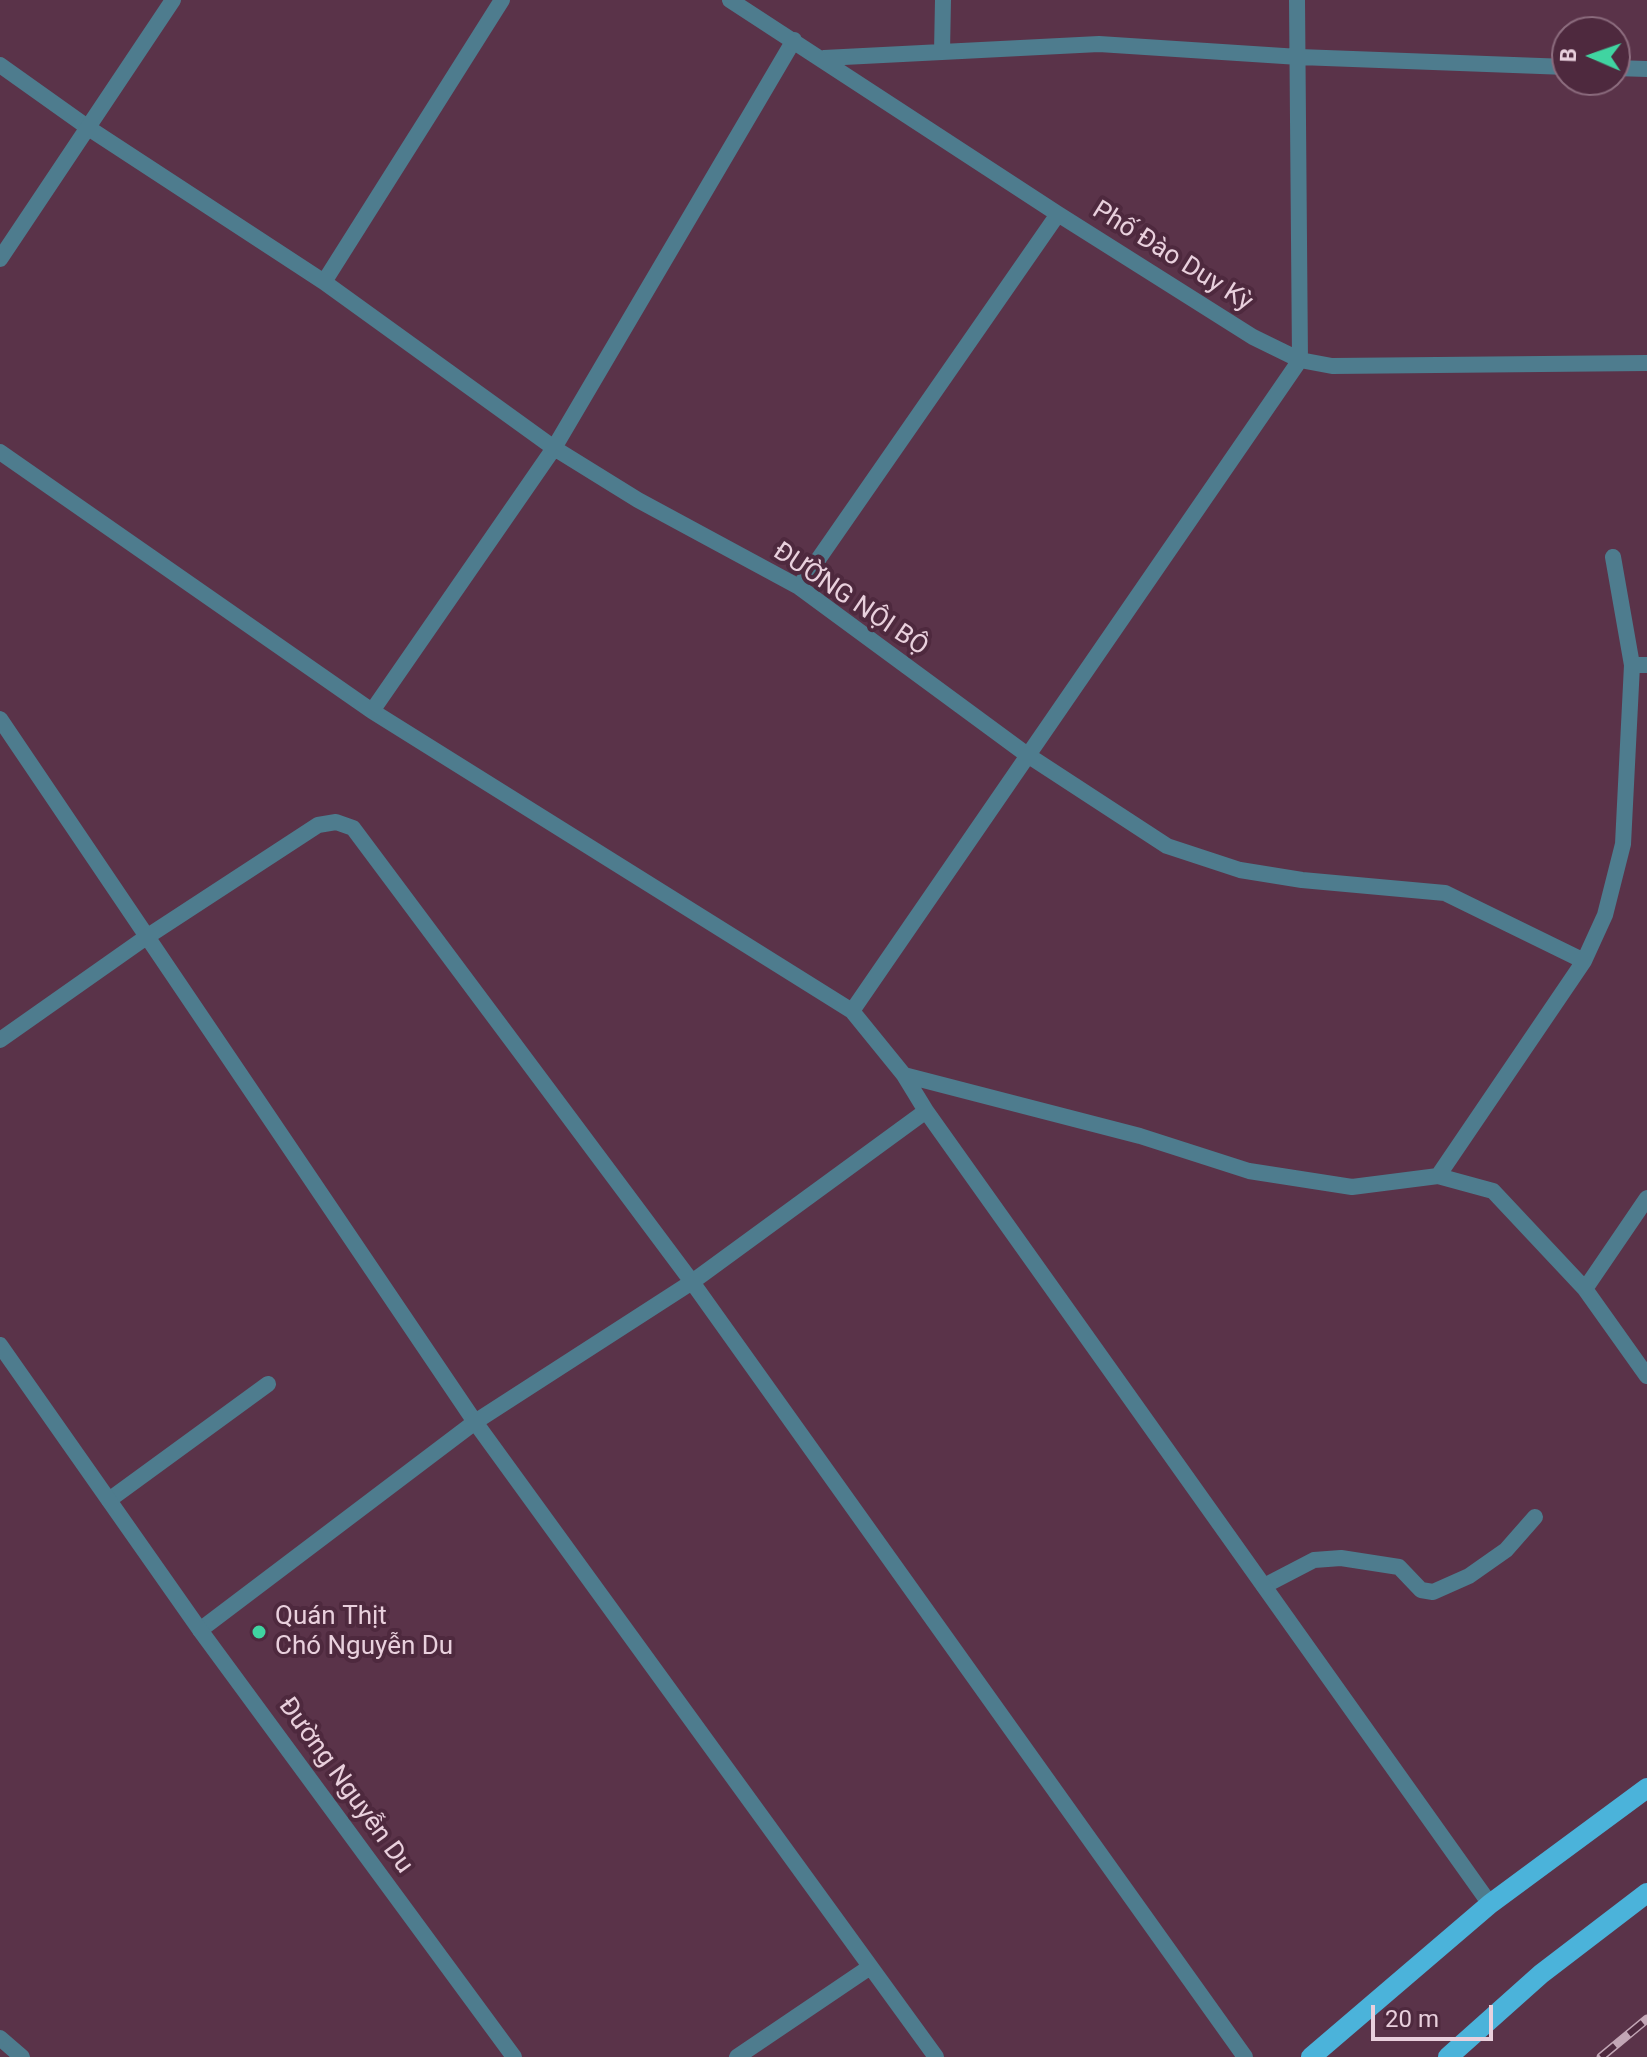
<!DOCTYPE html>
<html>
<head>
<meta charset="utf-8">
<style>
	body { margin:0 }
	#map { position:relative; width:1647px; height:2057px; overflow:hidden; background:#5a3349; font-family:Roboto,sans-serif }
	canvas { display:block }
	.north { position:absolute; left:1551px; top:16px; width:80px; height:80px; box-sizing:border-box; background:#4e293e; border:2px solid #8c6c7e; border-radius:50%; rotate:272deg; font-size:22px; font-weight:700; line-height:32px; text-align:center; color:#e9d0dd }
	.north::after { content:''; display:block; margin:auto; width:28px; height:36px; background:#40d4a1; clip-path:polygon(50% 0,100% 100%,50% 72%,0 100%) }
	.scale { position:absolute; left:1371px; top:2005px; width:122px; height:36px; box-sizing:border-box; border:4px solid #e9d0dd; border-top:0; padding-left:10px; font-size:24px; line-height:28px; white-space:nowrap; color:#e9d0dd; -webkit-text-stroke:6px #4e293e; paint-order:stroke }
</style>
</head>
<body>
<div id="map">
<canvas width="1647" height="2057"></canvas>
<div class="north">B</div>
<div class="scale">20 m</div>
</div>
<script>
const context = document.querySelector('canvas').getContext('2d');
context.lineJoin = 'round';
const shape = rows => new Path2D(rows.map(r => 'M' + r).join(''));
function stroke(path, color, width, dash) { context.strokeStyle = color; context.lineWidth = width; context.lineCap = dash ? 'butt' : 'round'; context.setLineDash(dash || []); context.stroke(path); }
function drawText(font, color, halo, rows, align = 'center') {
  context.font = font + ' Roboto,sans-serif'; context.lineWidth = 8; context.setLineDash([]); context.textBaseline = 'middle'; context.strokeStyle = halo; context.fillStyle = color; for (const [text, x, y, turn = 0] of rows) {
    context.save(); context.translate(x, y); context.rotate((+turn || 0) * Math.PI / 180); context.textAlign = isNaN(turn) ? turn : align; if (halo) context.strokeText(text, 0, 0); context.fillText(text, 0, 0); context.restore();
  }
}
stroke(shape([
	[0,65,90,129],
	[109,1500,268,1384],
	[1264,1586,1314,1560,1341,1558,1399,1567,1421,1590,1433,1592,1469,1576,1506,1550,1535,1517]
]), '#4e7c8e', 16);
stroke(shape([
	[730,0,1058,214,1253,337,1300,360,1332,366,1647,363],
	[942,52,943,0],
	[824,58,1099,44,1299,57,1567,67],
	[1615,68,1647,69],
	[90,129,324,282,554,448,638,500,799,587,1026,754,1167,846,1240,870,1302,880,1445,893,1584,961],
	[0,259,173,0],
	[324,282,502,0],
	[0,452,372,711,852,1011,904,1075,926,1111,1490,1904],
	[1613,557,1632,665],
	[799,587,1058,214],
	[372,711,554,448,794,40],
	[0,719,475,1422,936,2057],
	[852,1011,1300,360,1297,0],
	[0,1040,145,938,318,825,336,822,353,828,692,1282,1245,2057],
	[904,1075,1140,1136,1249,1171,1352,1187,1438,1176,1493,1191,1585,1289,1647,1376],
	[1438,1176,1584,961,1605,915,1623,844,1632,665,1647,665],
	[1585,1289,1647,1198],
	[200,1630,475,1422,692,1282,926,1111],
	[0,2038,22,2057],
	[737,2057,870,1967]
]), '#4e7c8e', 16);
stroke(shape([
	[0,1345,200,1630,514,2057]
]), '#4e7c8e', 16);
stroke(shape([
	[1311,2057,1490,1904,1647,1788],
	[1448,2057,1541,1974,1647,1893]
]), '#4bb3da', 20);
const rail = shape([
	[1601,2057,1647,2019]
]);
stroke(rail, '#c2a6b5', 9);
stroke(rail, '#4e293e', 6, [18]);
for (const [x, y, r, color] of [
	[259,1632,8,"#40d4a1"]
]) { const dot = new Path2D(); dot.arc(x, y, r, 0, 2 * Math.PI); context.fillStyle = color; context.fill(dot); stroke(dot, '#4e293e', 3); }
drawText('26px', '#e9d0dd', '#4e293e', [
	["Phố Đào Duy Kỳ",1172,257,32],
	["ĐƯỜNG NỘI BỘ",850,600,34],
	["Đường Nguyễn Du",345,1786,54]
]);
drawText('26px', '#e9d0dd', '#4e293e', [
	["Quán Thịt",275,1617],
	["Chó Nguyễn Du",275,1647]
], 'left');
</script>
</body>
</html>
